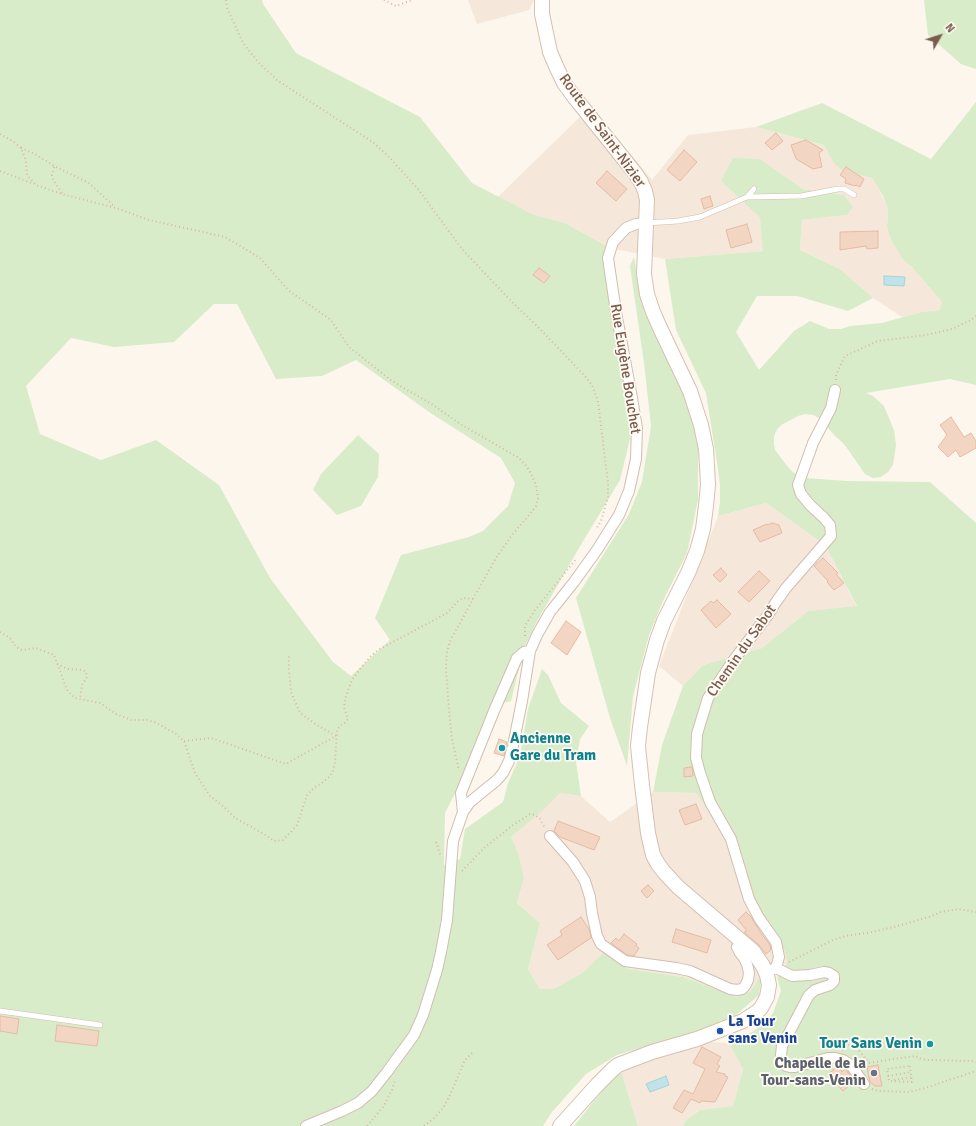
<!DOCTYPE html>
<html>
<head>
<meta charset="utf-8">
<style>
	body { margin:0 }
	#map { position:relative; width:976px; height:1126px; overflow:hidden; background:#fdf6ec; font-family:Signika,sans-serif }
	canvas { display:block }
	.north { position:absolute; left:920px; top:16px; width:40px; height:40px; -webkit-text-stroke:3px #fffaf3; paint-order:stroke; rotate:51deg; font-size:11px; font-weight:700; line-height:16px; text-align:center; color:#7a5c4d }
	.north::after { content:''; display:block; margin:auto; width:14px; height:18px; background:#7a5c4d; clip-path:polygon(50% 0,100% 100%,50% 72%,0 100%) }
</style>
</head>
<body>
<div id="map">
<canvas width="976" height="1126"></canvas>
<div class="north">N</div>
</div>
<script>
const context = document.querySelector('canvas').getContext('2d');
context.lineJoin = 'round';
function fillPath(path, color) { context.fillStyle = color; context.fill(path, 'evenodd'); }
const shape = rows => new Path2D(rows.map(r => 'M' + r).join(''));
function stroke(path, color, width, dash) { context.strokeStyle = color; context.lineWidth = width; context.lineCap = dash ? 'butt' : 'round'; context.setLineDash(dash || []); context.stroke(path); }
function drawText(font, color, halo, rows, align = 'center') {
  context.font = font + ' Signika,sans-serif'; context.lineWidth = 3.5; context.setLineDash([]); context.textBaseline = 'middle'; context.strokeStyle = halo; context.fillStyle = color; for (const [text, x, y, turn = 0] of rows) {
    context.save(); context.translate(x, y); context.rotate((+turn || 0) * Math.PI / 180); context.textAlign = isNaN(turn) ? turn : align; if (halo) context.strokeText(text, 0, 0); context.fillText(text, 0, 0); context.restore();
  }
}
fillPath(shape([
	[468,0,534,0,529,10,477,24],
	[591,106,652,180,688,135,756,127,824,145,829,153,862,175,872,178,877,186,887,206,888,215,887,226,903,260,911,266,942,302,940,310,921,312,902,317,873,298,840,269,800,250,802,220,847,215,844,195,803,189,760,159,721,181,760,218,764,251,665,259,610,248,565,223,532,214,498,197],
	[766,503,825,545,857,607,808,611,762,648,703,665,683,686,659,666,718,516],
	[653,792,696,793,729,842,761,912,785,952,787,963,760,976,751,991,737,997,683,977,628,969,603,953,582,973,553,989,540,989,528,969,540,923,517,903,524,878,511,837,560,793,581,796,610,822],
	[710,1042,729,1043,743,1068,733,1106,700,1110,685,1121,683,1126,638,1126,620,1068]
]), '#f5e8da');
fillPath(shape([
	[0,0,262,0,263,4,296,53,420,117,472,183,532,214,565,223,610,248,628,379,630,439,620,480,579,548,536,623,524,648,511,701,493,706,462,780,445,813,444,865,460,859,465,829,503,802,508,783,520,756,528,709,542,669,548,675,561,703,589,726,580,739,576,762,581,796,560,793,543,810,511,837,518,853,524,878,517,903,540,923,528,969,540,989,553,989,582,973,603,953,628,969,683,977,737,997,751,991,760,976,761,982,759,995,736,1015,692,1033,617,1055,586,1074,552,1112,543,1126,0,1126],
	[214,304,237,304,276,379,322,376,356,360,429,412,501,458,515,483,508,506,483,531,469,537,401,555,375,618,390,640,351,676,333,662,270,578,219,485,156,440,101,460,40,434,26,386,71,338,114,347,174,342],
	[924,0,976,0,976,69,961,64,928,35],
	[976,102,976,385,950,379,866,393,873,396,884,406,894,430,896,445,893,465,888,472,881,477,873,478,865,474,847,448,842,442,836,437,819,418,813,415,805,414,798,416,783,424,777,429,774,437,774,444,775,450,789,468,794,473,806,478,847,481,930,482,976,523,976,1126,683,1126,685,1121,700,1110,733,1106,743,1069,729,1043,752,1032,764,1024,773,1013,781,991,777,977,787,962,785,952,761,912,749,907,729,842,696,793,653,792,662,745,683,686,703,665,762,648,808,611,857,606,825,545,766,503,718,516,720,502,720,486,718,469,706,393,676,330,665,259,763,251,760,218,721,181,733,158,760,159,803,189,844,195,853,207,847,215,802,220,800,250,840,269,873,298,848,311,797,296,757,296,736,332,759,370,794,331,810,321,829,329,841,329,850,326,882,323,921,312,940,310,942,302,911,266,903,260,890,237,887,226,888,215,887,206,883,196,872,178,843,171,834,163,824,145,756,127,822,103,931,159],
	[634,257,642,303,665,356,688,396,698,445,698,500,687,553,663,601,649,635,633,696,627,766,610,718,576,598,629,514,642,482,651,426,644,363,630,266],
	[358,435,379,454,378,477,361,506,337,515,313,490,321,474],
	[620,1068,638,1126,574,1126]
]), '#d8ecc9');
const water = shape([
	[884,276,905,277,904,286,884,285,884,276],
	[666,1076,669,1085,650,1092,646,1084,666,1076]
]);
fillPath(water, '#bfe3e8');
stroke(water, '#a5d3da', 1);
const building = shape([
	[776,133,783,141,772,150,765,143,776,133],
	[806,140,823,150,819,153,822,167,813,169,796,159,791,145,806,140],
	[684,150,697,162,680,181,667,170,684,150],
	[846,167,864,179,860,187,856,185,855,186,845,183,846,179,840,175,846,167],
	[607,171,627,189,616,201,596,183,607,171],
	[710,196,713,206,704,209,701,199,710,196],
	[747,224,752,242,731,248,726,230,747,224],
	[878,231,878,248,867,249,866,246,840,250,840,232,878,231],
	[539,268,550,276,544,283,533,275,539,268],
	[951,417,964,437,971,433,976,441,976,448,960,457,956,450,948,457,938,447,947,435,940,425,951,417],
	[772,523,779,525,782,533,760,542,753,530,767,524,767,525,772,523],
	[823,558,838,573,836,574,844,583,834,590,827,582,828,581,814,566,823,558],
	[721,568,727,575,720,582,713,575,721,568],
	[759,571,770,581,749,602,738,592,759,571],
	[717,600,731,614,716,628,701,610,711,601,713,603,717,600],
	[566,621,581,632,567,655,551,643,566,621],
	[499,739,507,742,504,756,494,753,499,739],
	[692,767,693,776,684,777,684,768,692,767],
	[696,804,702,819,685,825,679,810,696,804],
	[558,821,600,837,594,850,560,837,554,831,558,821],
	[648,885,654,891,647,898,641,891,648,885],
	[746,912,751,917,761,933,770,945,771,950,766,954,759,945,744,932,747,931,738,920,746,912],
	[581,917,589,929,591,938,558,960,547,945,562,935,560,931,581,917],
	[676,929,711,940,707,953,672,942,676,929],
	[624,934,637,944,636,946,639,948,634,956,627,955,611,943,616,938,619,941,624,934],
	[0,1016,19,1019,17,1034,0,1031,0,1016],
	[57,1025,99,1031,97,1046,55,1041,57,1025],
	[702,1047,721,1057,717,1064,720,1066,716,1072,725,1074,725,1076,728,1077,715,1102,701,1101,700,1103,691,1099,682,1113,673,1108,684,1090,693,1094,705,1069,693,1063,702,1047],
	[878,1065,882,1086,875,1086,870,1082,867,1067,878,1065],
	[838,1066,842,1072,845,1069,846,1070,854,1081,843,1091,828,1074,838,1066]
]);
fillPath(building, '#f3d5c3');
stroke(building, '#e6bba3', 1);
const lane = shape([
	[747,197,801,196,838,189,844,189,854,195],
	[647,223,678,221,700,217,747,197,754,189],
	[0,1011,100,1025]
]);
const street = shape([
	[463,812,461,793,494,711,517,658,524,652,530,651],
	[550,836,573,862,585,881,590,897,592,913,597,936,601,944,625,961,676,968,690,971,730,989,737,990,742,989,745,986,748,980,749,973,747,964,744,958,740,953,737,947,743,942],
	[776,968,792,976,810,975,824,972,829,973,834,976,834,981,830,985,815,990,809,995,782,1046,781,1055,782,1062,786,1066,790,1067,795,1067,828,1058,835,1058,843,1060,851,1065,864,1084],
	[766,972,776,968,779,957,776,942,759,918,749,899,731,839,710,802,700,773,696,758,697,734,708,698,733,661,768,615,776,602,786,588,831,536,830,525,823,517,810,505,801,494,798,485,813,443,831,408,835,390],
	[306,1126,342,1111,358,1103,372,1091,387,1072,414,1035,423,1015,437,970,441,952,447,920,453,841,463,812,470,802,497,780,503,773,509,761,513,746,522,701,530,651,537,635,550,612,574,582,597,550,619,515,629,491,636,459,637,428,631,392,616,312,608,258,613,242,626,228,636,224,646,223]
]);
const secondary = shape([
	[542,0,542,14,550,52,556,66,564,83,575,98,635,173,641,182,645,191,647,200,644,274,647,294,653,312,661,330,690,391,701,425,706,449,708,484,706,506,703,529,697,551,688,573,664,621,657,640,648,673,643,707,640,727,638,746,642,785,648,833,653,855,658,864,664,872,678,887,753,951,763,966,767,975,769,985,767,997,761,1008,757,1012,743,1021,697,1039,652,1052,618,1065,613,1069,597,1085,560,1126]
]);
stroke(lane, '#d1beb0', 6);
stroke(street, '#d1beb0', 12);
stroke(secondary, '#d6c0b0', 16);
stroke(shape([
	[226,0,227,8,243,43,259,63,277,80,374,143,390,158,418,189,462,249,511,301,539,328,584,375,592,385,598,401,608,483,608,497,601,521,596,529],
	[384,0,396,6,412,0],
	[0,134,14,142,21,148,26,161,27,175,36,185,62,194,116,208,149,220,225,237,260,258,288,290,331,320,349,347,392,381,433,405,462,425,519,458,527,467,532,476,536,485,538,498,536,506,530,514,512,535,496,558,473,599,465,614,451,639,447,651,446,668,449,710,452,739,459,771],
	[21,148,35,154,54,166,89,183,115,207],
	[54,167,52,175,53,180,62,193],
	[0,171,34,184],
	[836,380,836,375,845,356,878,341,926,335,952,329,971,320,976,316],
	[0,632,10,638,16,647,22,650,36,648,54,655,67,690,75,698,100,703,116,714,131,720,147,720,157,723,176,734,184,741,195,773,210,796,223,806,235,818,264,834,274,841,283,840,291,832,297,825,307,795,315,787,322,783,329,777,333,771,335,762,337,730,340,726,346,722,348,719,344,708,345,699,352,680,360,669,370,657,378,650,447,613,457,602,463,598,473,599],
	[525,636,525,626,535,610,576,559],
	[57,664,68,669,83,670,86,672,87,677,82,685,80,699],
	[184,741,211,738,286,764,336,736,317,725,300,713,291,692,289,671,289,654],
	[436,842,440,854,442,856],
	[462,871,485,847,503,833,510,827,530,814,535,815,540,819,545,828],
	[789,962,833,940,845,936,867,933,894,927,929,917,941,912,958,909,976,912],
	[842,1050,852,1042,869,1063,893,1059,916,1056,921,1059,928,1060,972,1061,976,1062],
	[910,1066,912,1082,889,1081,887,1069,910,1066],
	[888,1076,911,1072],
	[894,1080,912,1077],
	[872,1089,878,1091,908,1092,922,1089,976,1071],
	[367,1126,383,1107,392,1090,395,1080],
	[424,1126,433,1119,443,1108,450,1095,465,1060,472,1053]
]), '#d9b8a5', 2, [1, 3]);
stroke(lane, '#fff', 5);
stroke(street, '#fff', 10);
stroke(secondary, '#fff', 14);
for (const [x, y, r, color] of [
	[502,748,4,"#0f9aa8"],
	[720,1031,4,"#1a4fb4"],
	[930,1044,4,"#0f9aa8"],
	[874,1073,4,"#6b7280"]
]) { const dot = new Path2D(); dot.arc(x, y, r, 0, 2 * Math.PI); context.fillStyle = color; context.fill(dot); stroke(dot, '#fffaf3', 1.5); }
drawText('15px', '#7a5c4d', '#fffaf3', [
	["Route de Saint-Nizier",602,131,54],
	["Rue Eugène Bouchet",625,369,81],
	["Chemin du Sabot",742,651,-55]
]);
drawText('bold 15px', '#0d838f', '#fffaf3', [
	["Ancienne",510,739],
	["Gare du Tram",510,756],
	["Tour Sans Venin",922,1044,"right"]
], 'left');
drawText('bold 15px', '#164399', '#fffaf3', [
	["La Tour",728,1022],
	["sans Venin",728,1039]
], 'left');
drawText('bold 15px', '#5b616d', '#fffaf3', [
	["Chapelle de la",866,1064],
	["Tour-sans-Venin",866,1081]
], 'right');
</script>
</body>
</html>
